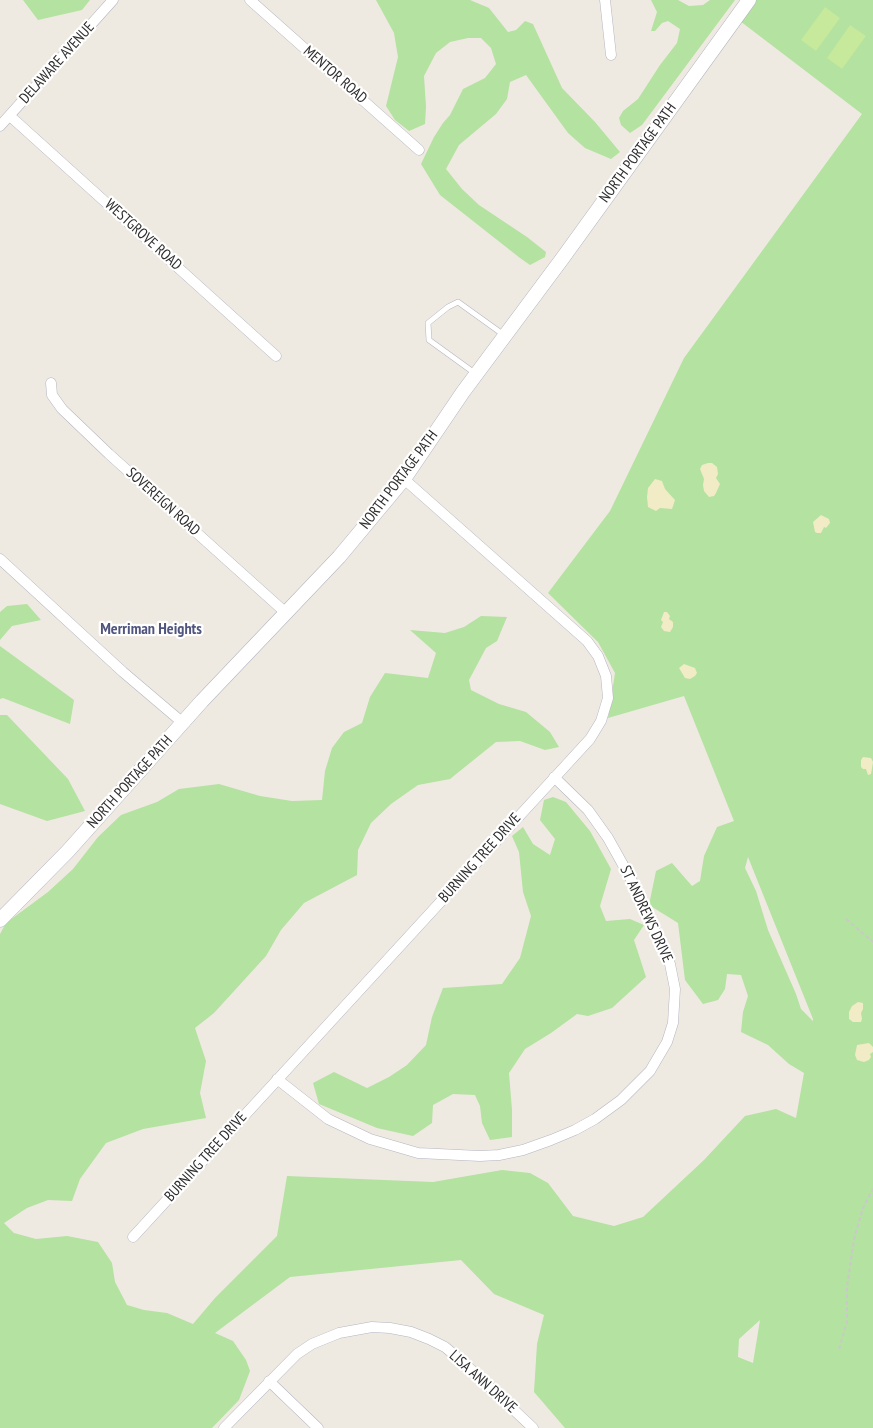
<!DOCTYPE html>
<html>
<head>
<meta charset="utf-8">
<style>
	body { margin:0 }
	canvas { display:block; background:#eee9e1 }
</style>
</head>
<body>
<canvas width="873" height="1428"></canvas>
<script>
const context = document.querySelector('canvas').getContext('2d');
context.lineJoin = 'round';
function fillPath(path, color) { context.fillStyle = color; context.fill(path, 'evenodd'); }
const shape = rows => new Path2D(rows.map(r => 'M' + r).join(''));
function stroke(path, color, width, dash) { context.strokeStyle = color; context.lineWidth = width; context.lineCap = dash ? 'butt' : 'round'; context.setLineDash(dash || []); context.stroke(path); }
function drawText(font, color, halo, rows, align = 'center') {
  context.font = font + ' "PT Sans Narrow",sans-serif'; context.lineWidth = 4.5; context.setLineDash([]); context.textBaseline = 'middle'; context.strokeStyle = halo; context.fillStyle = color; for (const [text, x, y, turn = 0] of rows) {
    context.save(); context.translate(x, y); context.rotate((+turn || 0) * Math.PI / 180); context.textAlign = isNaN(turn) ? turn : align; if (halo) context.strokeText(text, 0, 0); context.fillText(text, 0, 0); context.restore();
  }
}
fillPath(shape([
	[23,0,90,0,82,10,38,20],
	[376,0,470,0,489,8,508,32,516,30,525,21,533,24,562,88,595,122,620,152,611,159,585,148,568,133,526,75,510,82,507,99,496,114,459,145,446,169,462,189,479,205,527,237,546,252,545,257,530,265,520,258,440,195,421,164,434,137,443,123,450,115,463,89,485,78,496,64,491,48,481,38,468,38,450,42,436,53,424,76,426,107,425,124,409,131,395,120,386,106,398,57,394,33],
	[651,0,678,0,689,6,703,5,710,0,735,0,642,125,630,133,621,125,619,118,623,111,638,99,660,65,677,43,680,29,668,21,662,23,655,31,651,31,657,12],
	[755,0,873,0,873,1428,565,1428,534,1392,537,1344,544,1315,494,1294,461,1260,290,1277,215,1333,233,1341,246,1360,250,1371,239,1400,212,1428,0,1428,0,934,6,923,48,892,73,869,98,837,121,815,157,802,179,789,219,784,260,796,292,801,322,800,325,771,332,748,344,732,362,723,370,697,385,673,428,678,436,653,410,630,445,633,464,627,481,616,507,617,497,641,486,648,469,680,471,690,499,704,526,712,550,732,559,747,545,750,520,741,496,742,450,779,418,785,391,804,371,823,358,850,357,875,304,903,281,930,266,956,214,1013,195,1028,206,1061,200,1093,206,1118,143,1129,106,1143,80,1179,72,1201,48,1200,27,1208,4,1223,14,1233,36,1239,67,1236,98,1242,112,1263,115,1282,127,1305,144,1310,167,1313,193,1324,215,1298,277,1236,287,1176,433,1182,502,1170,530,1173,548,1183,573,1216,614,1226,643,1217,704,1160,745,1116,776,1109,796,1118,804,1073,789,1064,768,1045,741,1032,743,1012,748,996,741,975,727,974,725,989,718,1000,703,1004,685,980,678,923,649,905,656,871,672,863,692,886,700,881,704,856,717,827,734,821,684,696,608,718,615,673,598,642,548,593,610,511,684,358,862,114,740,21],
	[748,857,813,1019,813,1021,801,1009,796,994,768,930,756,891,745,868],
	[760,1320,753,1363,738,1357,739,1339],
	[27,604,41,620,12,626,0,640,0,612,7,606],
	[0,646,74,700,70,724,3,698,0,699],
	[0,715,7,715,68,779,85,811,47,821,0,804],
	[553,797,566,802,590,831,611,869,600,906,606,921,630,919,644,925,634,940,646,977,612,1008,588,1016,577,1014,551,1033,525,1049,509,1073,512,1110,512,1137,490,1140,482,1123,480,1106,475,1095,453,1094,433,1105,432,1123,413,1136,377,1128,319,1104,313,1083,334,1072,367,1088,389,1077,407,1065,426,1045,432,1017,443,988,502,984,520,958,531,916,523,892,519,852,512,836,523,827,533,844,550,855,555,839,540,820,544,800]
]), '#b4e2a0');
fillPath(shape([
	[708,463,712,463,717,467,718,474,716,478,720,484,716,493,714,496,709,497,704,491,703,485,704,479,700,469,702,465],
	[655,479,662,481,665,489,675,500,672,509,660,508,656,511,648,507,647,497,648,488],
	[821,515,829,519,830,523,826,528,824,527,821,533,817,533,815,532,813,522],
	[664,612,667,612,670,616,669,619,673,622,673,627,670,632,664,631,661,627,663,622,661,620],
	[684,664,695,668,697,673,695,676,690,679,685,678,679,668],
	[863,757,871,758,873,762,871,774,868,775,866,769,863,769,861,767,861,760],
	[858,1002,863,1003,863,1009,861,1013,862,1019,861,1022,853,1022,849,1019,849,1012,852,1006],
	[869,1043,873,1047,873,1052,870,1054,871,1057,869,1060,864,1062,857,1060,855,1055,857,1045]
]), '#f1ecc6');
fillPath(shape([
	[825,7,840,18,816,51,801,40],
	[850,25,866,36,842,69,827,58]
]), '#c6e99c');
const service = shape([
	[476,374,429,340,428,323,448,307,458,302,504,335]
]);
const minor = shape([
	[250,0,419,150],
	[605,0,611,55],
	[10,116,276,356],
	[0,126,113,0],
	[51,383,52,395,62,409,109,454,286,613],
	[0,559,123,672,183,723],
	[277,1079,328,1119,370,1139,418,1153,480,1156,499,1155,523,1150,551,1140,575,1130,595,1119,621,1100,650,1071,667,1042,673,1023,675,989,670,964,632,881,608,838,588,810,554,777],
	[133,1237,590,739,601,721,608,698,606,676,598,656,587,641,404,479],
	[269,1381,318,1428],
	[224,1428,297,1354,312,1344,339,1333,372,1327,390,1328,411,1332,429,1339,445,1347,465,1364,533,1428]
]);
const secondary = shape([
	[0,920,68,851,202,701,339,557,404,479,463,392,562,259,749,0]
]);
stroke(service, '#b4b6c0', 6);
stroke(minor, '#b4b6c0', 11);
stroke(secondary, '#b4b6c0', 15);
stroke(shape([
	[846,919,873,942],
	[839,1349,847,1322,847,1287,854,1239,863,1208,873,1189]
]), '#c9c9c9', 2, [4, 2.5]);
stroke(service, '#fff', 5);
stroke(minor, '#fff', 10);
stroke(secondary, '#fff', 14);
drawText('15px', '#2e2e2e', '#fff', [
	["DELAWARE AVENUE",57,63,-48],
	["MENTOR ROAD",335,75,41],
	["NORTH PORTAGE PATH",638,153,-54],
	["WESTGROVE ROAD",143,235,42],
	["NORTH PORTAGE PATH",399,480,-53],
	["SOVEREIGN ROAD",163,502,42],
	["NORTH PORTAGE PATH",130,782,-48],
	["BURNING TREE DRIVE",480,858,-48],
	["ST ANDREWS DRIVE",646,914,65],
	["BURNING TREE DRIVE",206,1157,-48],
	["LISA ANN DRIVE",483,1382,42]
]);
drawText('bold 16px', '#4f557e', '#fff', [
	["Merriman Heights",151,629]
]);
</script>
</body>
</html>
